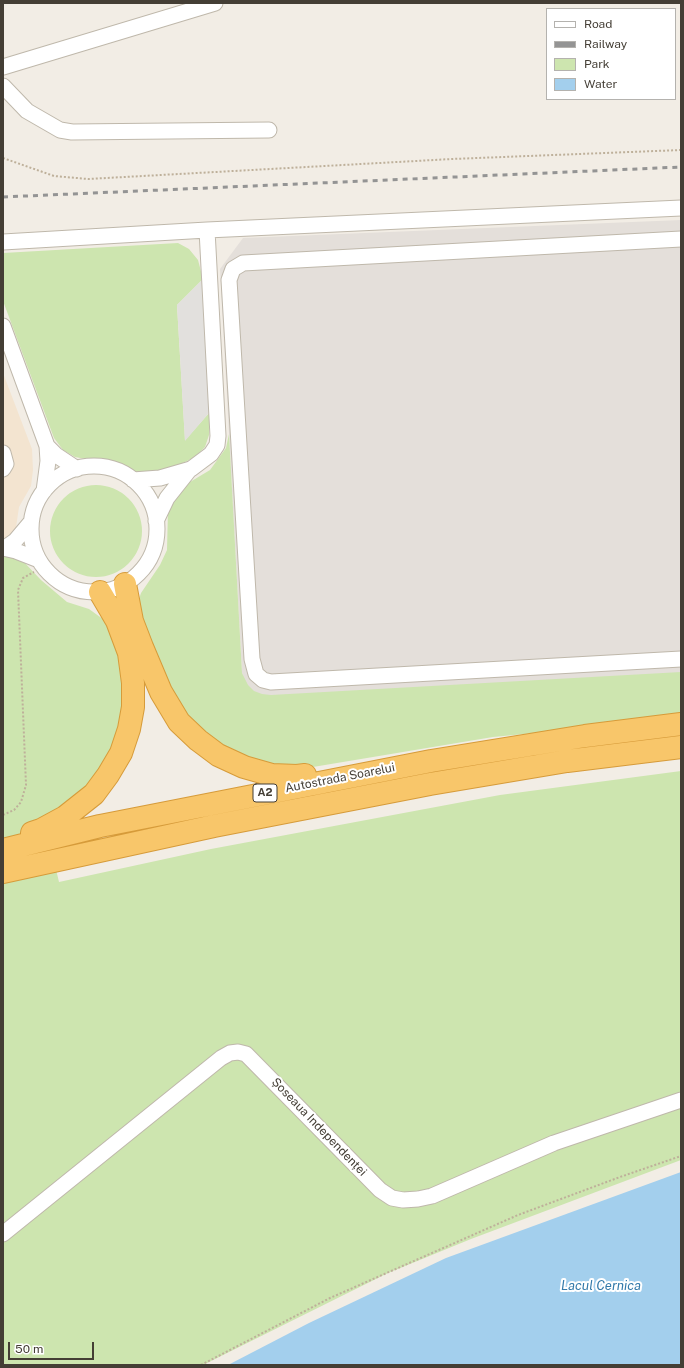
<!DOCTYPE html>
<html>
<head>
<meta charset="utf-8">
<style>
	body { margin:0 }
	#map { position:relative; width:684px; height:1368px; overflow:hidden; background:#f2ede5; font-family:"Public Sans",sans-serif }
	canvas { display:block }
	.frame { position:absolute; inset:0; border:4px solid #443e35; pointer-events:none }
	.legend { position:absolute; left:546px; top:8px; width:130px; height:92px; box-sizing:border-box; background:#fff; border:1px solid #b4b2ae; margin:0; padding:5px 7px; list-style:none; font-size:12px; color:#443e35 }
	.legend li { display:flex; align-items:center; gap:8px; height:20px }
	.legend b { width:20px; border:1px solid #b4b2ae }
	.scale { position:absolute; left:8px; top:1342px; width:86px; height:18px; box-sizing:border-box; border:2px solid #443e35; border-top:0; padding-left:5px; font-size:12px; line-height:14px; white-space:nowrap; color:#443e35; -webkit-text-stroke:3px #fff; paint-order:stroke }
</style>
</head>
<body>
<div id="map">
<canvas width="684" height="1368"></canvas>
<div class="frame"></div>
<ul class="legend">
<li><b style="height:5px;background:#fff"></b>Road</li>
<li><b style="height:5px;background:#949494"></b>Railway</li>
<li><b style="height:11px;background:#cde5af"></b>Park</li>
<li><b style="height:11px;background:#a3cfed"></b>Water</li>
</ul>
<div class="scale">50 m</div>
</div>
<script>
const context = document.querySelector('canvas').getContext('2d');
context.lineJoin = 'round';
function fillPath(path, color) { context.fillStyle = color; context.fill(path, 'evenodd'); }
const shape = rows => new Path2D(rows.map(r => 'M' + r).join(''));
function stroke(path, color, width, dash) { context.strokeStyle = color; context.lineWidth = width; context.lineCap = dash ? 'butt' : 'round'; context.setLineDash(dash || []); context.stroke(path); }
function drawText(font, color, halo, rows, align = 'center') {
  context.font = font + ' "Public Sans",sans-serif'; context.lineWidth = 4; context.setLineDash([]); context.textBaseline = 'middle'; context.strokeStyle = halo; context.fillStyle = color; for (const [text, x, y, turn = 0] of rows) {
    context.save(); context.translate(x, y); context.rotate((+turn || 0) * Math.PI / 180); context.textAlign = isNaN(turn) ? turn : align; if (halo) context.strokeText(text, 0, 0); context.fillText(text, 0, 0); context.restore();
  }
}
fillPath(shape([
	[3,373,32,449,33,470,31,486,19,507,15,534,3,549]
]), '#f3e4d0');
fillPath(shape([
	[681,220,681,702,270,761,242,673,220,269,243,238]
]), '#e4dfda');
fillPath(shape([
	[178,243,189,249,198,260,203,279,177,305,185,440,209,413,209,435,205,447,195,457,165,472,135,473,117,465,75,457,63,450,54,438,3,301,3,253],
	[229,434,242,673,248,685,254,691,262,694,271,695,681,672,681,719,493,737,289,771,225,753,179,711,147,644,138,602,141,593,160,565,167,550,168,509,185,485,210,470,226,448],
	'50 531a46 46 0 1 1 92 0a46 46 0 1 1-92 0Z',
	[10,555,22,560,41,580,67,602,89,609,107,622,121,652,125,705,115,745,102,767,78,799,45,823,59,882,211,849,500,795,681,771,681,1160,471,1239,388,1273,203,1365,3,1365,3,556]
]), '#cde5af');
fillPath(shape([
	[203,279,209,413,185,441,177,305]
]), '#e2e0dd');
fillPath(shape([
	[681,1172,681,1365,228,1365,309,1323,446,1258]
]), '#a3cfed');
const minor = shape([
	[3,67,215,3],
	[3,86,27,111,60,130,72,132,269,130],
	[681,239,243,263,233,269,229,280,252,659,256,674,263,680,271,682,681,659],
	[3,242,207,230,681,208],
	[3,326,47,446,48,461,44,491],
	[47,446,56,455,77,469],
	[3,453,6,464,3,469],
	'31 529a63 63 0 1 1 126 0a63 63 0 1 1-126 0Z',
	[133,480,160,478,191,469,211,454,217,445,218,436,207,230],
	[156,521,167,498,190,469],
	[3,548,16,551,39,560],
	[5,548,15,541,31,522],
	[3,1234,221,1058,230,1053,238,1052,246,1054,380,1190,392,1198,403,1200,418,1199,432,1196,554,1143,681,1100]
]);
const highway = shape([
	[125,584,132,621,142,647,161,692,179,722,198,740,218,755,244,767,272,775,297,776,305,775],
	[32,833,41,830,65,817,94,794,108,775,121,753,129,729,133,707,133,683,129,653,117,621,100,592],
	[3,850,100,826,431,761,585,736,681,724],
	[3,872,214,826,430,784,567,761,681,747]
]);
stroke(minor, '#bfb8ab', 17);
stroke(highway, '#d69b3a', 24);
stroke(shape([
	[3,158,54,176,88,179,452,159,681,150],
	[3,815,14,810,21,802,26,785,18,590,23,578,34,572],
	[201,1365,330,1298,518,1215,620,1177,681,1156]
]), '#beb09a', 2, [2, 2]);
stroke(minor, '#fff', 15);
stroke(highway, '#f8c66a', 22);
stroke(shape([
	[3,197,681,167]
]), '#949494', 3, [5, 5]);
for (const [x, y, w] of [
	[265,793,24]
]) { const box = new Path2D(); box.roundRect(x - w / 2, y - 9, w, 18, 3); context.fillStyle = '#fff'; context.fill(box); stroke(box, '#443e35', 1); }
drawText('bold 11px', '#443e35', null, [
	["A2",265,793]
]);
drawText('12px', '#443e35', '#fff', [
	["Autostrada Soarelui",340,778,-11],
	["Șoseaua Independenței",319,1127,46]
]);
drawText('italic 13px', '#337aaa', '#fff', [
	["Lacul Cernica",601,1286]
]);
</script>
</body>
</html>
